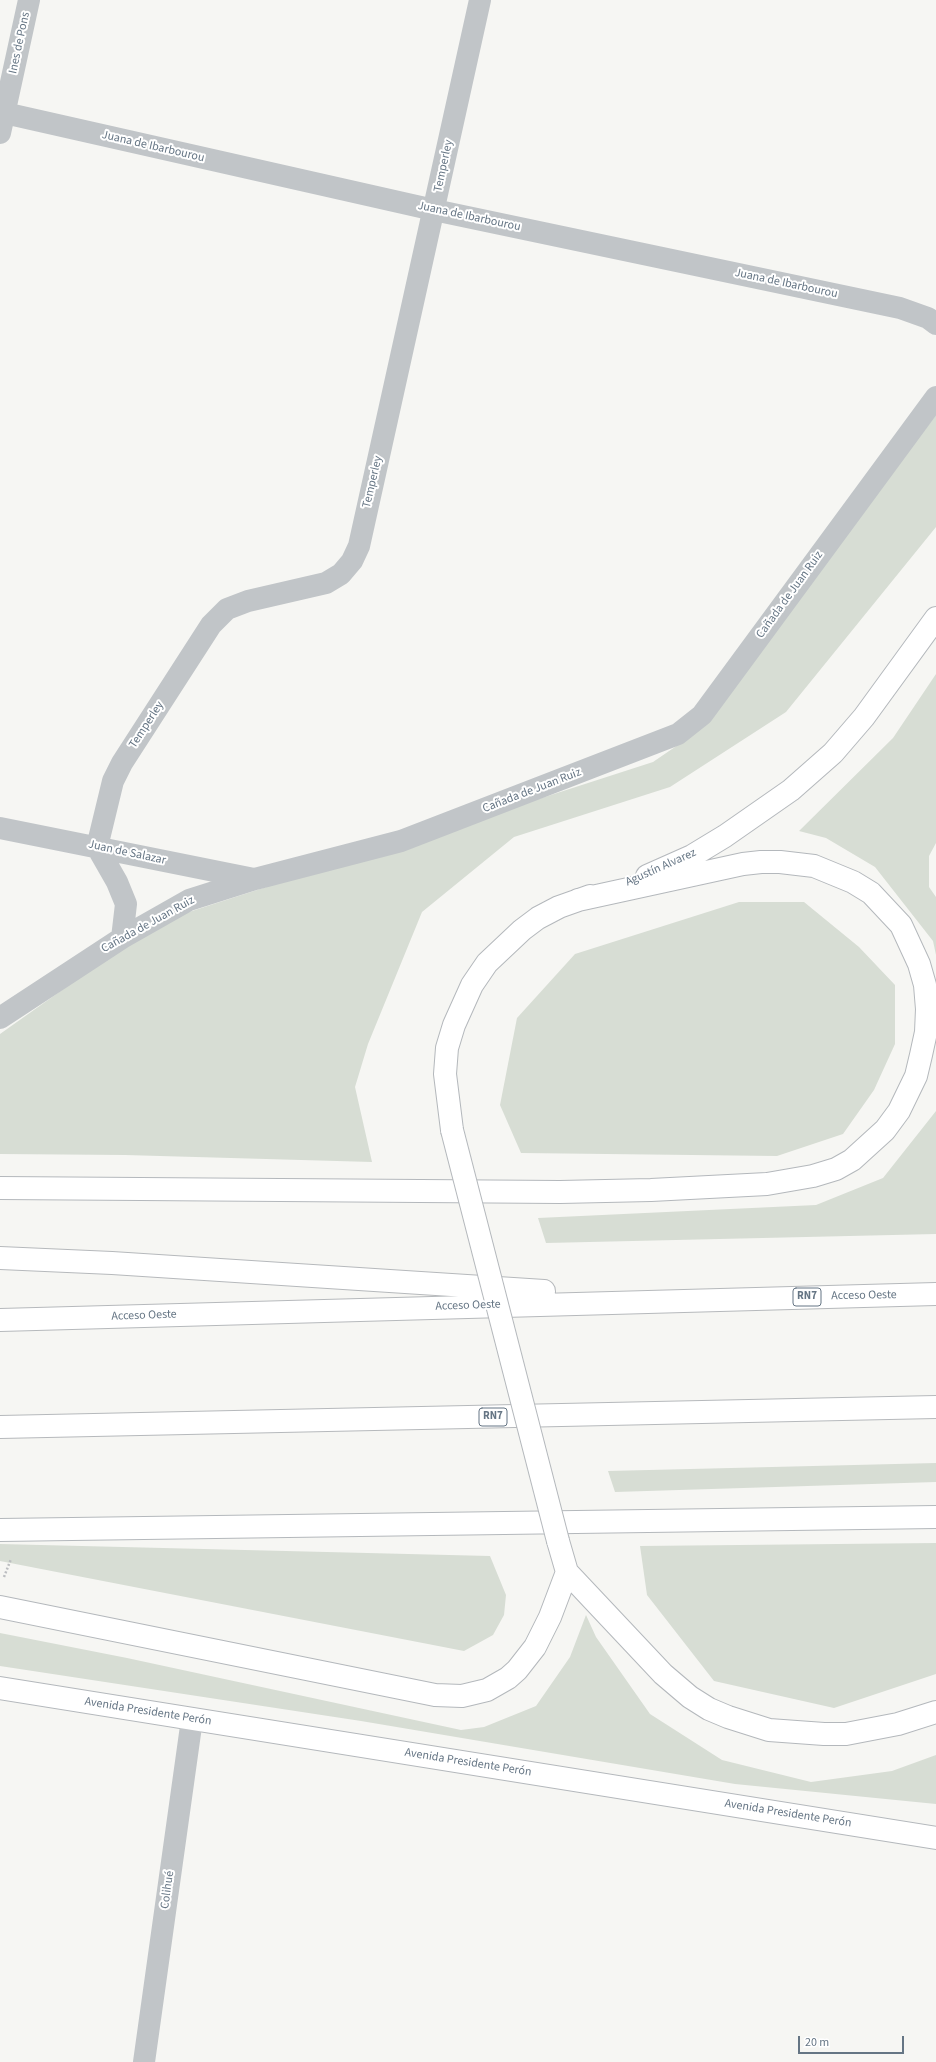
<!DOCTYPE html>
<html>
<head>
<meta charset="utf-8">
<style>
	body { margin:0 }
	#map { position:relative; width:936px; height:2062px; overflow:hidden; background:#f6f6f3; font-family:"Source Sans 3",sans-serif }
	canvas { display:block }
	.scale { position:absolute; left:798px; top:2036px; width:106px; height:18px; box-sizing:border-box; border:2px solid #657584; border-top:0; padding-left:5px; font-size:12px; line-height:14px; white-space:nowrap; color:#657584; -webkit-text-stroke:3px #fff; paint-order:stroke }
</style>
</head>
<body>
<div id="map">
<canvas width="936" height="2062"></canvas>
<div class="scale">20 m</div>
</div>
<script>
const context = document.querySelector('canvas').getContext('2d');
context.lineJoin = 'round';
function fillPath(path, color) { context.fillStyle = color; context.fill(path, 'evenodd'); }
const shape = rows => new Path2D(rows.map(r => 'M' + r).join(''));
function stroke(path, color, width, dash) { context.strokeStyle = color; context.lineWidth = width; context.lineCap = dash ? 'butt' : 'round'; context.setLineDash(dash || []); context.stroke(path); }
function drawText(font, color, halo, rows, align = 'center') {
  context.font = font + ' "Source Sans 3",sans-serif'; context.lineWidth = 4; context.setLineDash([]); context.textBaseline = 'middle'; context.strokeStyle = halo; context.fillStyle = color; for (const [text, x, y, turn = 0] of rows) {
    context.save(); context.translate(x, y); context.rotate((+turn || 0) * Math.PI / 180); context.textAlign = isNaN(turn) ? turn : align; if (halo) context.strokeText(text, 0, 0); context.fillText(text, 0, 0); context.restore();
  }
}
fillPath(shape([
	[936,415,936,527,786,712,670,787,514,837,422,912,368,1044,355,1087,372,1162,125,1155,0,1154,0,1034,158,922,653,762,694,734],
	[936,674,936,843,929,856,929,887,936,897,936,955,933,941,875,867,826,838,799,831,893,738],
	[739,902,804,902,859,947,895,985,895,1044,874,1090,843,1134,777,1156,521,1153,500,1105,517,1018,575,954],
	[936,1111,936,1234,546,1243,538,1218,816,1205,883,1178],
	[936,1463,936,1482,615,1492,608,1471],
	[936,1543,936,1674,834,1708,714,1681,647,1595,640,1546],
	[0,1544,490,1556,506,1595,504,1615,493,1635,464,1651,0,1561],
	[586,1615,596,1637,650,1714,722,1760,811,1782,892,1771,936,1755,936,1804,735,1784,361,1721,0,1666,0,1633,127,1658,461,1730,484,1727,536,1706,570,1657]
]), '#d7ddd4');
const major = shape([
	[647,876,692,856,725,836,791,790,833,753,864,717,936,618],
	[452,1130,445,1074,447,1048,454,1025,472,985,487,963,522,930,538,918,559,907,590,896],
	[0,1188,560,1192,651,1190,767,1184,813,1176,836,1169,852,1160,885,1130,899,1111,916,1076,921,1055,926,1032,927,1009,925,985,919,964,901,925,871,893,853,882,814,866,780,862,761,862,743,864,578,900],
	[0,1530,936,1517],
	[567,1572,663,1674,690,1697,709,1709,728,1717,769,1730,824,1734,846,1734,898,1724,936,1712],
	[0,1607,435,1695,462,1696,487,1690,508,1678,517,1670,535,1647,550,1617,567,1572,558,1541],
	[0,1688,936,1838]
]);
const highway = shape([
	[0,1258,112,1263,544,1291],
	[0,1320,936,1294],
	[0,1427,936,1407]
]);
stroke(major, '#b4b8bc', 24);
stroke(highway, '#b6b9bc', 24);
stroke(shape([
	[4,1577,11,1559]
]), '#bbbdc0', 2.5, [2, 2]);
stroke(shape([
	[0,112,434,210,900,308,928,318,936,324],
	[0,133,29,0],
	[0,828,254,879],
	[122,938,126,904,117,882,97,847,113,781,122,763,211,625,227,609,248,601,326,583,341,574,352,561,359,546,480,0],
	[0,1018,122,938,189,900,255,879,401,841,678,734,702,715,936,397],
	[144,2062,192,1719]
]), '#c1c5c8', 22);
stroke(major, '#fff', 22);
stroke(highway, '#fff', 22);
const majorBridge = shape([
	[452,1130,558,1541]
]);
stroke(majorBridge, '#b4b8bc', 24, []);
stroke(majorBridge, '#fff', 22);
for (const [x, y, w] of [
	[807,1297,28],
	[493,1417,28]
]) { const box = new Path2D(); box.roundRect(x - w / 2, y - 9, w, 18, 3); context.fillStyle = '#fff'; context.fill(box); stroke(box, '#657584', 1); }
drawText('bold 11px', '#657584', null, [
	["RN7",807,1297],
	["RN7",493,1417]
]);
drawText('12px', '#657584', '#fff', [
	["Ines de Pons",20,43,-78],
	["Juana de Ibarbourou",153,147,13],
	["Temperley",444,166,-78],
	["Juana de Ibarbourou",469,217,12],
	["Juana de Ibarbourou",786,284,12],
	["Temperley",373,482,-77],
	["Cañada de Juan Ruiz",790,595,-54],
	["Temperley",147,725,-57],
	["Cañada de Juan Ruiz",532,791,-21],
	["Juan de Salazar",127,853,12],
	["Agustín Alvarez",661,868,-24],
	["Cañada de Juan Ruiz",148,925,-29],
	["Acceso Oeste",864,1296,-1],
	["Acceso Oeste",468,1306,-2],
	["Acceso Oeste",144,1316,-2],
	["Avenida Presidente Perón",148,1712,9],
	["Avenida Presidente Perón",468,1763,9],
	["Avenida Presidente Perón",788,1814,9],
	["Colihué",168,1890,-82]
]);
</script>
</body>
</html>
